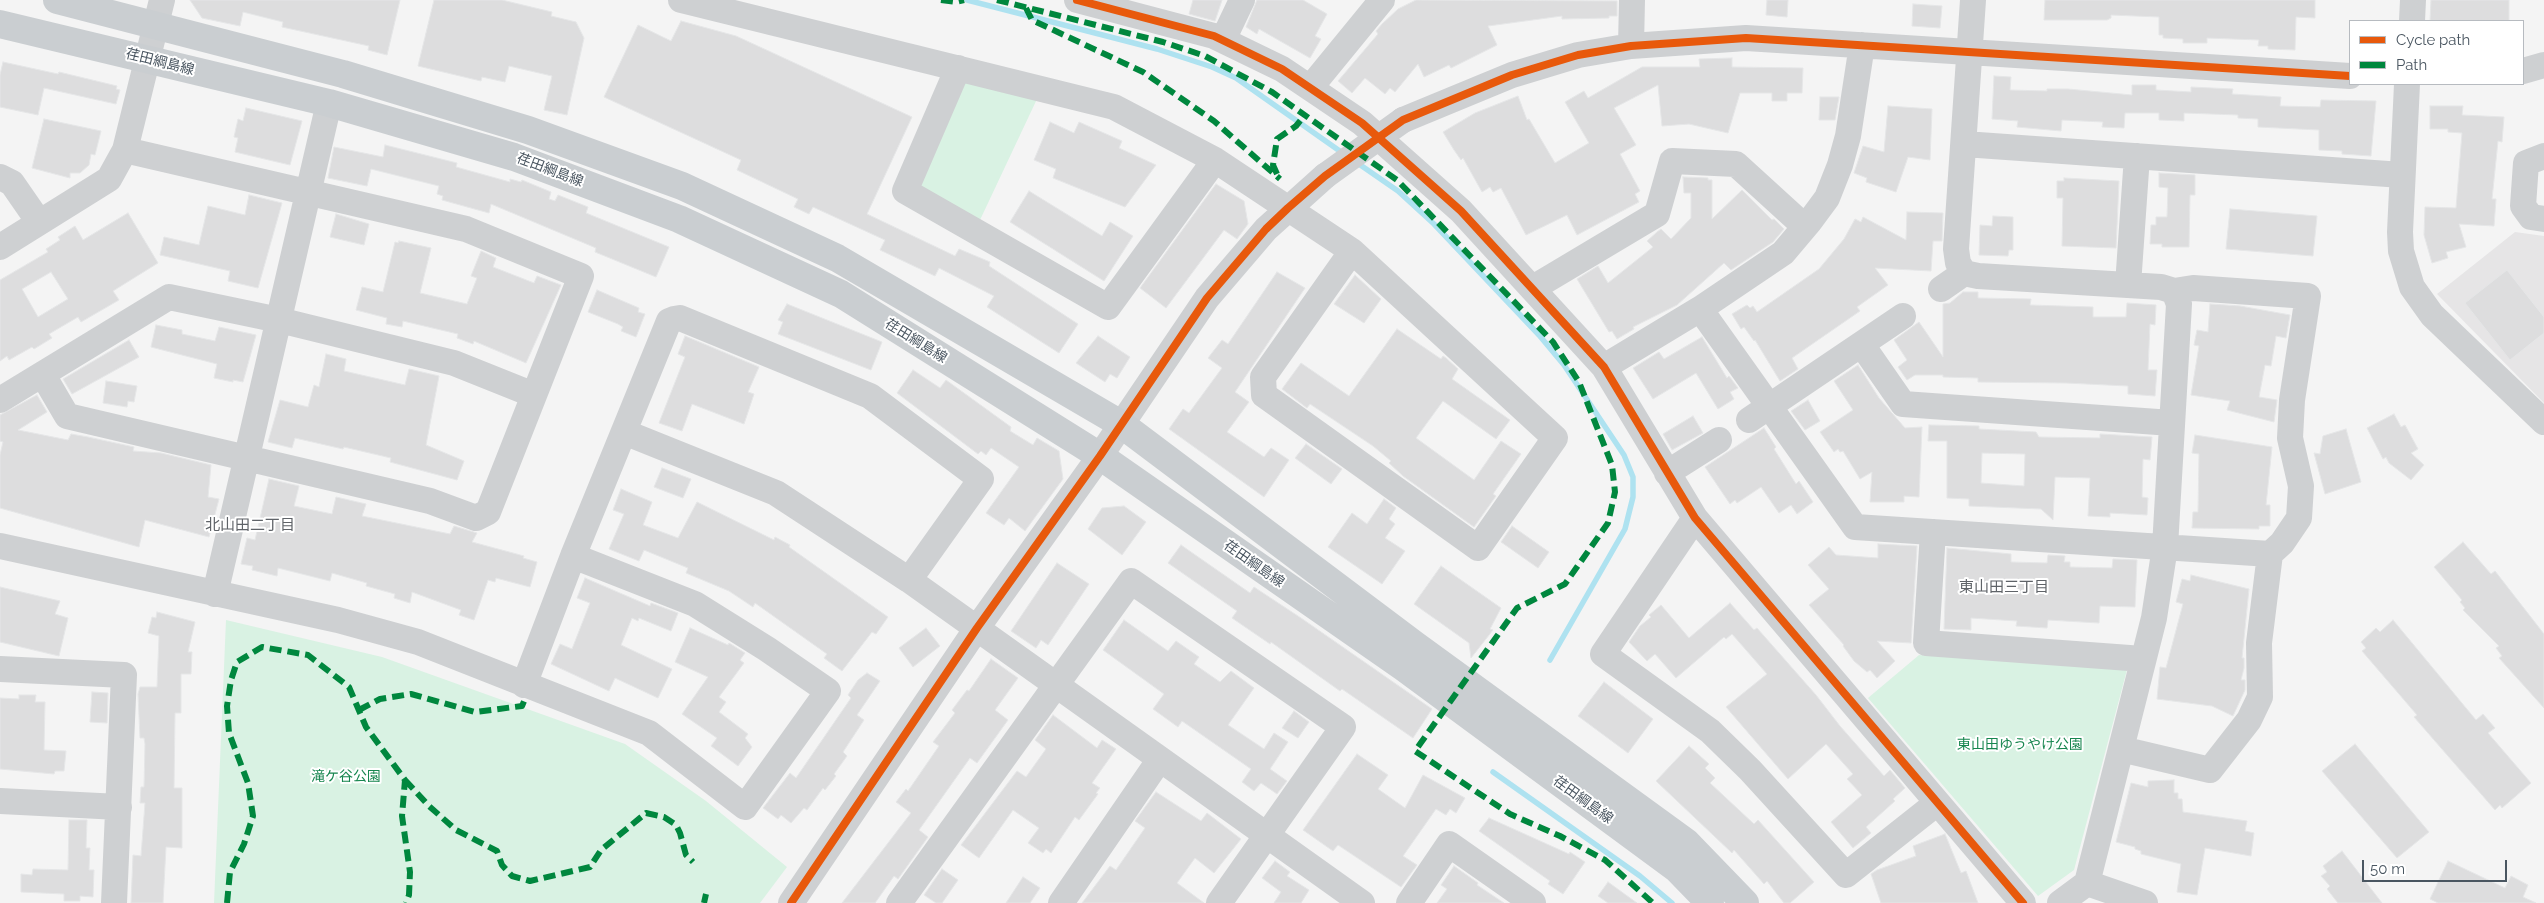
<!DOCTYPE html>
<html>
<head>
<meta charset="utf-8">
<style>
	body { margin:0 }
	#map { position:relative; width:2544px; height:903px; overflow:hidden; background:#f4f4f4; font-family:Raleway,sans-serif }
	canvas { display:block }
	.legend { position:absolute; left:2349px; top:20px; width:175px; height:65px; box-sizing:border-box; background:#fff; border:1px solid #b7bbc0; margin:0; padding:6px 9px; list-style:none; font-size:15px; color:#4a5661 }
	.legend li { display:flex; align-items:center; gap:10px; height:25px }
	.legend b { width:25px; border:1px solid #b7bbc0 }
	.scale { position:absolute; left:2362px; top:860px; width:145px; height:22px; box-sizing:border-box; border:2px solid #4a5661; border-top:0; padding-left:6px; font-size:15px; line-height:18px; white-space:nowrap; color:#4a5661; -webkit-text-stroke:4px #fff; paint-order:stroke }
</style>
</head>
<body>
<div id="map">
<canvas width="2544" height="903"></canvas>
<ul class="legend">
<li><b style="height:6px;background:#e8590c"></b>Cycle path</li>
<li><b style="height:6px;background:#00873e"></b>Path</li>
</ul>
<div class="scale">50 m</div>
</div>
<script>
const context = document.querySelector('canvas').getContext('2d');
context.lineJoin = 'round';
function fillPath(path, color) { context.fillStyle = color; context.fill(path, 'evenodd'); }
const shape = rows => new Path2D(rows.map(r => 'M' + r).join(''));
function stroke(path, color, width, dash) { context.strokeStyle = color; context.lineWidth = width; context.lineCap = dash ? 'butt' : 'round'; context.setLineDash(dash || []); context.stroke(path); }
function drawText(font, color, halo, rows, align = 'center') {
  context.font = font + ' Raleway,"Noto Sans JP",sans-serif'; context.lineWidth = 4; context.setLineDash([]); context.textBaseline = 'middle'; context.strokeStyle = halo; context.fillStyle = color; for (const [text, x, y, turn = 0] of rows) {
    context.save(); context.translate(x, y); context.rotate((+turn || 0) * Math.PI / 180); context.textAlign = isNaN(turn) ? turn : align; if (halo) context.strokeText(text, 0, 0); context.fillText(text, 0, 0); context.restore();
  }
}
fillPath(shape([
	[2515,232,2544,236,2544,403,2437,294]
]), '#e6e5e6');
fillPath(shape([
	[966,80,1037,99,980,220,916,185],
	[226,620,382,657,625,744,706,801,787,867,760,903,214,903],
	[1919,655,2128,666,2074,870,2038,896,1868,698]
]), '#d9f2e3');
stroke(shape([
	[967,0,1157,49,1212,67,1236,78,1344,154],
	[1356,162,1398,191,1434,224,1539,335,1564,365,1624,455,1633,477,1633,497,1625,529,1550,660],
	[1493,772,1640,876,1672,903]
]), '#aee2f0', 5.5);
const building = shape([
	[190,0,400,0,387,55,368,50,369,46,282,27,283,22,243,12,240,26,202,18,190,0],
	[434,0,502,0,552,12,551,16,576,22,584,38,567,115,544,110,552,76,509,66,505,82,482,77,481,81,418,66,434,0],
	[1193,0,1222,0,1215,21,1189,14,1193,0],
	[1257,0,1303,0,1327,14,1315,36,1321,39,1310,58,1259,29,1257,34,1246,27,1257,0],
	[1416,0,1617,1,1617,16,1609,16,1609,18,1562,19,1562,16,1488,26,1497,45,1451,68,1449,65,1424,77,1418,64,1395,92,1390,88,1385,94,1365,78,1352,93,1338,81,1378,34,1376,31,1382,24,1398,9,1416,0],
	[1767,0,1788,0,1787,17,1766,15,1767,0],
	[2045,0,2315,0,2315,18,2296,17,2295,50,2268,49,2268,46,2258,46,2259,40,2207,38,2207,43,2183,43,2183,39,2163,38,2163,35,2159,35,2159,17,2111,15,2111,18,2107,20,2044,20,2045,0],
	[2431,0,2509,0,2509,21,2430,21,2431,0],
	[1913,4,1942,6,1940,28,1912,26,1913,4],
	[681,21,736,36,912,117,867,214,955,256,959,249,990,262,989,266,1078,324,1059,353,987,307,994,296,939,268,935,276,880,250,885,240,813,207,809,214,794,207,798,199,737,170,741,160,604,97,638,25,671,41,681,21],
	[1732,58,1732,67,1803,68,1802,93,1787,93,1787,101,1772,101,1772,93,1740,93,1728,133,1689,124,1662,126,1658,85,1614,108,1636,145,1620,154,1640,191,1635,194,1639,202,1577,235,1567,215,1526,235,1501,188,1493,192,1490,187,1482,192,1463,158,1461,160,1454,150,1443,132,1475,113,1518,96,1527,120,1529,119,1555,163,1589,143,1565,102,1584,91,1588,98,1642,67,1700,67,1699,59,1732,58],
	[3,62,58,74,59,72,117,86,116,89,120,90,116,104,44,88,38,115,0,107,0,75,3,62],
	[1994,76,2011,77,2010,90,2047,91,2047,89,2068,89,2132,95,2132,85,2156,85,2156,90,2191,92,2191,87,2233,89,2232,94,2281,97,2280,106,2320,107,2321,100,2376,101,2371,156,2342,154,2342,151,2319,150,2319,130,2258,127,2258,119,2238,118,2238,115,2184,113,2184,121,2159,120,2159,113,2125,113,2124,128,2102,127,2103,122,2062,120,2061,131,2017,127,2018,121,1992,119,1994,76],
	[1820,97,1839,97,1835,120,1819,120,1820,97],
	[1888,106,1932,109,1930,160,1908,157,1896,192,1866,182,1867,178,1854,173,1863,146,1884,152,1888,106],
	[2430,106,2463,106,2462,115,2504,117,2502,142,2498,141,2492,199,2496,199,2494,226,2459,224,2466,247,2446,252,2448,258,2432,263,2424,235,2425,207,2456,208,2462,133,2448,132,2448,129,2430,129,2430,106],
	[246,108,302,121,290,165,235,152,238,138,234,137,238,119,243,121,246,108],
	[44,119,101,131,95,155,91,154,89,165,80,173,70,173,70,178,32,168,44,119],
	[1050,122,1074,133,1079,122,1122,141,1119,148,1156,165,1125,207,1053,178,1056,169,1034,160,1050,122],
	[385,145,457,163,456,167,510,182,510,179,521,182,522,180,551,192,549,199,555,201,558,195,588,207,586,213,669,247,656,277,595,252,596,248,491,204,489,213,442,200,443,196,437,194,439,186,371,169,367,186,328,178,334,147,383,157,385,145],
	[2159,173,2195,175,2195,195,2190,195,2189,247,2162,247,2162,244,2150,244,2151,225,2156,225,2156,217,2167,217,2168,188,2159,187,2159,173],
	[1683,177,1708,178,1708,180,1712,180,1712,219,1742,190,1772,220,1774,219,1784,229,1773,242,1731,270,1724,263,1677,305,1633,327,1634,329,1617,339,1612,331,1609,332,1577,279,1598,266,1608,283,1653,247,1647,241,1657,232,1661,229,1671,239,1691,218,1691,193,1684,193,1683,177],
	[2064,178,2119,181,2116,248,2062,246,2063,198,2057,198,2057,181,2064,181,2064,178],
	[1216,184,1244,201,1248,224,1237,239,1224,230,1166,308,1140,288,1216,184],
	[1029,191,1102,236,1110,222,1133,236,1104,281,1010,222,1029,191],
	[249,195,282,203,258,288,228,281,230,271,160,255,164,237,199,245,208,206,245,215,249,195],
	[2230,209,2317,216,2313,256,2226,249,2230,209],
	[1907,212,1943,213,1942,241,1933,241,1931,271,1875,268,1888,285,1857,307,1860,311,1792,358,1798,369,1780,381,1755,340,1754,341,1744,327,1741,329,1732,314,1747,305,1750,308,1753,306,1757,312,1819,269,1844,239,1855,219,1861,222,1863,217,1906,240,1907,212],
	[128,213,158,263,113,291,119,300,81,322,78,317,49,334,52,338,34,349,32,347,9,360,7,356,0,361,0,280,48,252,46,249,60,240,58,237,75,226,83,240,128,213],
	[51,272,68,299,38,317,22,289,51,272],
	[336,214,369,224,364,245,330,237,336,214],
	[1993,216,2013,217,2013,250,2009,250,2008,256,1979,255,1980,225,1992,226,1993,216],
	[399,241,431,248,420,293,467,304,477,278,471,276,481,251,496,258,493,267,534,283,537,276,561,285,526,363,474,341,473,344,457,338,458,334,403,321,402,327,386,324,387,318,356,310,362,287,383,292,395,242,398,243,399,241],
	[2507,270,2544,317,2544,333,2510,360,2465,303,2507,270],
	[1277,272,1305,288,1235,392,1249,402,1227,432,1264,457,1271,448,1289,460,1264,497,1169,429,1183,409,1189,413,1222,368,1208,358,1222,340,1228,344,1277,272],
	[1355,275,1381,299,1364,323,1334,304,1355,275],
	[597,290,639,308,638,312,645,314,636,337,621,331,623,327,618,324,588,312,597,290],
	[1963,292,1978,292,1978,298,2031,299,2030,305,2093,307,2093,317,2126,317,2127,303,2156,305,2155,325,2150,324,2148,370,2157,370,2155,396,2128,394,2128,386,2066,383,1978,382,1978,378,1943,377,1943,375,1915,375,1907,380,1898,367,1907,360,1894,340,1919,322,1943,357,1943,304,1950,303,1963,292],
	[787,304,882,342,871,370,778,334,783,322,778,320,787,304],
	[2210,304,2240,306,2290,315,2286,338,2276,336,2271,366,2265,365,2259,397,2277,400,2274,422,2227,410,2230,401,2191,395,2199,346,2194,345,2197,330,2208,332,2210,304],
	[156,325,182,330,182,334,215,341,219,327,256,335,243,382,233,380,233,382,214,378,217,364,151,347,156,325],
	[1397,329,1441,359,1443,356,1446,358,1458,369,1452,379,1510,420,1496,439,1443,401,1416,438,1474,480,1501,441,1521,454,1493,494,1496,496,1474,527,1403,476,1389,463,1391,461,1373,446,1310,404,1307,408,1282,389,1301,363,1349,396,1397,329],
	[685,336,759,367,748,392,754,394,744,424,692,404,682,431,659,423,685,357,678,354,685,336],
	[1098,336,1130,357,1117,378,1110,374,1105,382,1076,363,1098,336],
	[1702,337,1727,378,1729,376,1738,388,1730,392,1734,399,1718,409,1696,373,1653,399,1633,368,1659,352,1664,359,1702,337],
	[129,340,139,357,72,394,63,379,129,340],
	[326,354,346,359,344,371,405,385,409,369,439,376,426,445,464,461,457,480,390,462,391,458,344,447,343,449,295,438,292,448,268,442,280,400,308,407,314,385,319,387,326,354],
	[1858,365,1879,398,1905,428,1922,427,1919,497,1904,496,1904,502,1870,502,1872,472,1860,479,1843,451,1840,452,1838,449,1834,452,1820,432,1853,410,1834,381,1858,365],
	[913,370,940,388,946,380,1011,427,1010,431,1033,445,1037,438,1059,451,1063,479,1025,531,1009,518,1004,525,986,513,1019,467,991,448,986,455,981,451,978,454,897,393,913,370],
	[106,381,137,386,134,402,128,401,127,407,103,403,106,381],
	[37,395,47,412,18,430,68,440,71,434,88,437,134,447,133,451,161,453,211,465,208,497,219,499,209,537,145,520,139,547,0,508,0,455,3,442,0,441,0,415,37,395],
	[1808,400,1820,421,1805,430,1791,411,1808,400],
	[2394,414,2401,427,2405,425,2418,449,2411,453,2424,465,2411,480,2389,463,2386,457,2383,459,2367,428,2394,414],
	[1693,416,1703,433,1672,450,1663,434,1693,416],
	[1929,425,1979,426,1979,429,2036,432,2039,437,2100,438,2100,434,2152,437,2150,460,2143,459,2142,497,2148,498,2147,515,2110,513,2110,517,2088,516,2090,478,2055,477,2053,520,2041,509,1969,506,1969,499,1947,498,1947,441,1928,441,1929,425],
	[1982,453,2025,454,2024,486,1981,483,1982,453],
	[1764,428,1776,447,1774,449,1796,484,1799,481,1813,502,1797,514,1791,505,1779,513,1761,487,1737,503,1735,500,1730,504,1705,467,1764,428],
	[2346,429,2361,482,2325,494,2314,453,2320,454,2323,436,2346,429],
	[2195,435,2272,447,2266,505,2270,505,2270,526,2259,526,2259,529,2192,528,2193,512,2198,512,2199,454,2192,453,2195,435],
	[1306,444,1342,469,1331,484,1295,458,1306,444],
	[662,468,691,479,683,498,654,487,662,468],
	[269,479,299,486,294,506,332,514,336,497,366,504,362,516,450,534,454,526,477,533,472,542,524,556,523,558,537,562,530,587,496,578,495,582,488,580,474,620,459,615,461,610,412,592,410,603,394,598,395,594,366,586,367,583,332,573,330,581,278,568,277,576,252,570,253,566,241,564,247,538,255,540,269,479],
	[621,489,652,502,643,525,678,538,697,502,774,540,775,537,790,545,789,547,888,617,876,634,872,632,842,671,824,658,827,654,755,603,753,607,729,591,686,573,688,568,644,550,639,561,609,549,624,514,613,510,621,489],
	[1384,499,1396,508,1389,519,1395,524,1385,538,1405,551,1382,584,1328,547,1352,513,1367,524,1384,499],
	[1124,506,1146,522,1122,555,1088,529,1102,508,1124,506],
	[1512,526,1549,552,1538,568,1501,542,1512,526],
	[2463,542,2491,574,2495,571,2544,634,2544,708,2499,658,2502,656,2496,648,2499,646,2463,610,2465,608,2460,602,2462,600,2434,567,2463,542],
	[1878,544,1917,546,1911,643,1877,641,1895,661,1877,678,1870,670,1867,672,1854,661,1843,646,1844,645,1809,605,1829,589,1808,565,1829,547,1836,555,1878,558,1878,544],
	[1181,545,1250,593,1254,587,1301,618,1432,709,1413,738,1342,689,1340,691,1271,642,1270,644,1232,618,1237,611,1168,563,1181,545],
	[1947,548,2011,554,2011,562,2047,563,2048,555,2065,556,2064,562,2070,562,2070,567,2112,568,2113,559,2137,560,2135,607,2100,606,2099,623,2048,620,2047,628,2016,626,2017,621,1971,618,1971,630,1944,629,1947,548],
	[1057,563,1089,584,1048,645,1041,640,1036,648,1011,631,1057,563],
	[1441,566,1501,608,1490,629,1493,630,1471,658,1469,643,1414,604,1441,566],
	[2191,575,2249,589,2242,658,2244,658,2244,668,2241,680,2245,680,2245,690,2233,716,2212,706,2157,699,2160,667,2166,668,2183,604,2176,602,2182,579,2190,581,2191,575],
	[585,578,650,606,651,603,678,613,671,631,639,618,638,621,632,618,621,645,672,669,658,698,615,678,609,691,551,664,560,644,572,649,590,603,577,598,585,578],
	[0,587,60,601,55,614,68,618,59,656,0,642,0,587],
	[1730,603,1754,630,1757,628,1816,695,1840,726,1884,776,1890,770,1905,788,1893,799,1895,801,1866,827,1871,833,1853,848,1831,822,1862,795,1847,779,1853,774,1826,744,1788,779,1726,707,1767,674,1732,634,1726,639,1724,637,1676,678,1655,654,1647,661,1629,642,1640,626,1651,617,1649,615,1661,605,1689,638,1730,603],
	[157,612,195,622,188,652,192,652,191,674,181,674,181,713,175,713,174,788,182,788,182,848,166,847,163,903,131,903,133,855,141,856,145,803,140,803,141,787,144,787,145,744,144,738,140,738,138,694,140,687,157,687,159,636,148,633,152,617,156,618,157,612],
	[1124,620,1168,651,1176,641,1199,657,1194,664,1220,682,1231,671,1254,688,1228,725,1264,749,1274,733,1288,742,1270,769,1287,781,1277,794,1261,783,1254,791,1242,782,1251,769,1182,721,1178,727,1153,709,1164,694,1103,650,1124,620],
	[2393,620,2476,720,2483,714,2495,728,2488,733,2531,783,2502,808,2500,805,2495,810,2414,717,2417,715,2362,651,2366,648,2361,642,2376,628,2380,632,2393,620],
	[690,628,728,645,729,643,745,653,740,660,744,663,719,697,726,702,719,712,748,734,745,738,752,747,738,766,711,746,717,738,682,714,708,677,675,662,690,628],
	[926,628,940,646,913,667,899,648,926,628],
	[991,659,1018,678,995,710,1008,720,977,763,970,758,919,830,928,837,898,879,894,876,875,903,842,903,911,813,896,802,906,789,908,791,939,746,933,742,955,713,952,710,967,690,969,691,991,659],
	[867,673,880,681,857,715,864,720,843,752,847,756,834,774,836,776,825,790,823,788,807,810,804,808,791,823,781,815,778,819,763,808,790,773,796,778,851,698,848,695,858,680,867,673],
	[1604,682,1653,719,1628,753,1578,716,1604,682],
	[92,692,108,693,107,723,90,722,92,692],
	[19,695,36,695,35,702,45,702,44,750,66,751,64,771,55,771,54,774,0,769,0,698,19,699,19,695],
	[1294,711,1309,722,1298,738,1282,728,1294,711],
	[1053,715,1097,748,1102,740,1116,749,1092,783,1100,788,1096,793,1098,794,1079,820,1075,817,1051,853,1046,849,1043,853,1028,843,1039,828,1013,810,979,858,961,845,1017,771,1026,777,1046,749,1035,740,1053,715],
	[2355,744,2429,832,2397,858,2322,771,2355,744],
	[1689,746,1709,764,1705,768,1715,778,1710,783,1754,824,1758,820,1814,882,1790,903,1784,903,1767,881,1764,884,1734,850,1732,853,1656,781,1689,746],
	[1357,754,1388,775,1378,789,1405,808,1423,775,1465,798,1456,813,1450,809,1446,815,1436,809,1403,856,1417,865,1401,887,1338,845,1333,851,1303,830,1357,754],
	[2174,780,2174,793,2178,793,2178,799,2182,799,2183,812,2247,821,2245,831,2254,833,2251,856,2205,848,2197,895,2177,892,2181,864,2141,854,2141,851,2135,849,2135,847,2116,842,2131,783,2148,787,2148,781,2174,780],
	[1156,792,1201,821,1207,813,1241,839,1214,873,1195,858,1177,883,1204,903,1082,903,1110,866,1116,870,1145,828,1135,821,1156,792],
	[1489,818,1569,854,1570,852,1585,862,1563,894,1548,884,1550,881,1479,831,1489,818],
	[69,820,87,820,86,848,90,848,89,870,94,870,93,897,80,896,80,901,64,901,64,894,21,892,21,874,32,875,33,869,68,870,69,820],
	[1945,834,1961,873,1966,871,1978,903,1881,903,1871,874,1877,870,1916,856,1913,846,1945,834],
	[2342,851,2382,903,2338,903,2327,889,2330,886,2321,876,2327,872,2323,866,2342,851],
	[1275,861,1290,872,1287,876,1309,890,1301,903,1274,903,1281,892,1262,878,1275,861],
	[2448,861,2505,888,2511,876,2528,885,2523,897,2536,903,2438,903,2430,899,2448,861],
	[1454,866,1478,883,1477,885,1504,903,1437,903,1447,889,1441,885,1454,866],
	[942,869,958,880,942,903,936,903,924,895,942,869],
	[1023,877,1040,888,1030,903,1006,903,1023,877],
	[1608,882,1637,903,1608,903,1598,896,1608,882]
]);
fillPath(building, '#ddddde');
stroke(building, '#e5e6e7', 1);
stroke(shape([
	[681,0,1114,107,1215,160,1352,251],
	[1077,0,1214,36,1282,69,1362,123,1461,211,1604,367,1695,518,2023,903],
	[1973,0,1956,249,1958,263,1964,273,1978,276,2161,287,2174,291,2179,304,2165,547,2154,618,2087,883,2060,903],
	[2412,21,2413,0],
	[1223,40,1242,0],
	[1631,46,1632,0],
	[958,68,905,191,1108,307,1215,160],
	[2523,71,2544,65],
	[2407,84,2400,232,2401,251,2412,287,2432,315,2544,422],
	[1310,88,1382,0],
	[1403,120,1512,75,1578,55,1631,46,1746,38,2350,76],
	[1964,144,2402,175],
	[2544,156,2526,163,2523,206,2531,217,2544,219],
	[0,177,12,183,39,222],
	[0,247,109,179,125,150,162,0],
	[1352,251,1555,438,1478,548,1264,395,1263,377,1352,251],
	[2128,285,2137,156],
	[1533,288,1657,214,1672,161,1736,164,1804,226],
	[1941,289,1964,273],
	[1700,309,1855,527,2270,554,2282,543,2299,518,2301,486,2290,438,2292,400,2308,296,2193,288,2174,291],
	[1862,345,1903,404,2172,423],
	[1604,367,1700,309,1783,253,1810,221,1827,198,1840,165,1848,136,1862,45],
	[43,375,67,416,430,501,476,518,488,512,581,276,466,229,125,150],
	[0,400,169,297,279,320,454,363,534,395],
	[1749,420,1903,316],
	[624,432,776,493,909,580,1362,903],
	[1667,473,1719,440],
	[1695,518,1603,654,1710,731,1750,770,1846,875,1937,803],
	[1933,532,1926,643,2143,659],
	[0,546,338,620,418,642,649,733,745,807,828,691,767,649,695,604,573,556],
	[215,594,329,103],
	[0,669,124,675,114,903],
	[524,685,573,556,669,321,674,319,680,318,870,396,981,479,909,580],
	[2121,749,2210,770,2249,720,2260,697,2259,643,2270,554],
	[0,801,119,807],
	[2087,883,2145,903],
	[791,903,977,628,1100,456,1207,298,1266,229,1325,176],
	[899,903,1131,581,1343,727,1219,903],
	[1061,903,1160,759],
	[1409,903,1449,844,1533,903]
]), '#ced0d2', 26);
stroke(shape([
	[57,0,343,74,528,130,682,186,837,258,1121,424,1415,645,1686,842,1745,903],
	[0,24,329,103,514,157,679,219,841,294,1100,456,1403,667,1677,869,1710,903]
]), '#caced1', 28);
stroke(shape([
	[1325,176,1403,120]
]), '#ced0d2', 26);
stroke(shape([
	[941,0,956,2,964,0],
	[997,0,1163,42,1205,56,1272,92,1397,180,1553,342,1579,382,1612,465,1615,492,1608,523,1565,584,1517,608,1415,751,1510,814,1560,836,1605,860,1653,903],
	[1026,8,1032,20,1143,72,1214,121,1280,179],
	[1277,174,1273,165,1277,139,1296,126,1305,115],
	[359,710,380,699,411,694,475,712,522,706,525,699],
	[405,780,429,806,456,830,497,851,502,865,512,876,530,881,590,867,601,850,646,813,664,817,676,825,680,833,686,855,693,862],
	[227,903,230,872,244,844,253,816,248,783,229,733,227,706,231,680,237,662,262,647,308,655,349,687,366,727,405,780,402,816,410,872,409,895,406,903],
	[704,903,706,894]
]), '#00873e', 6, [12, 6]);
stroke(shape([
	[1077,0,1214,36,1282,69,1362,123,1461,211,1604,367,1695,518,2023,903],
	[791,903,977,628,1100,456,1207,298,1266,229,1288,208,1325,176,1403,120,1512,75,1578,55,1631,46,1746,38,2350,76]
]), '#e8590c', 8);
drawText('14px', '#4a5661', '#fff', [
	["荏田綱島線",160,62,14],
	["荏田綱島線",550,170,21],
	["荏田綱島線",916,341,32],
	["荏田綱島線",1254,564,35],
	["荏田綱島線",1583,800,36]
]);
drawText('14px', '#17864f', '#fff', [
	["東山田ゆうやけ公園",2020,745],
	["滝ケ谷公園",346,777]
]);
drawText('15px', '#5f6368', '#fff', [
	["北山田二丁目",250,525],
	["東山田三丁目",2004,587]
]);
</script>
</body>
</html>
